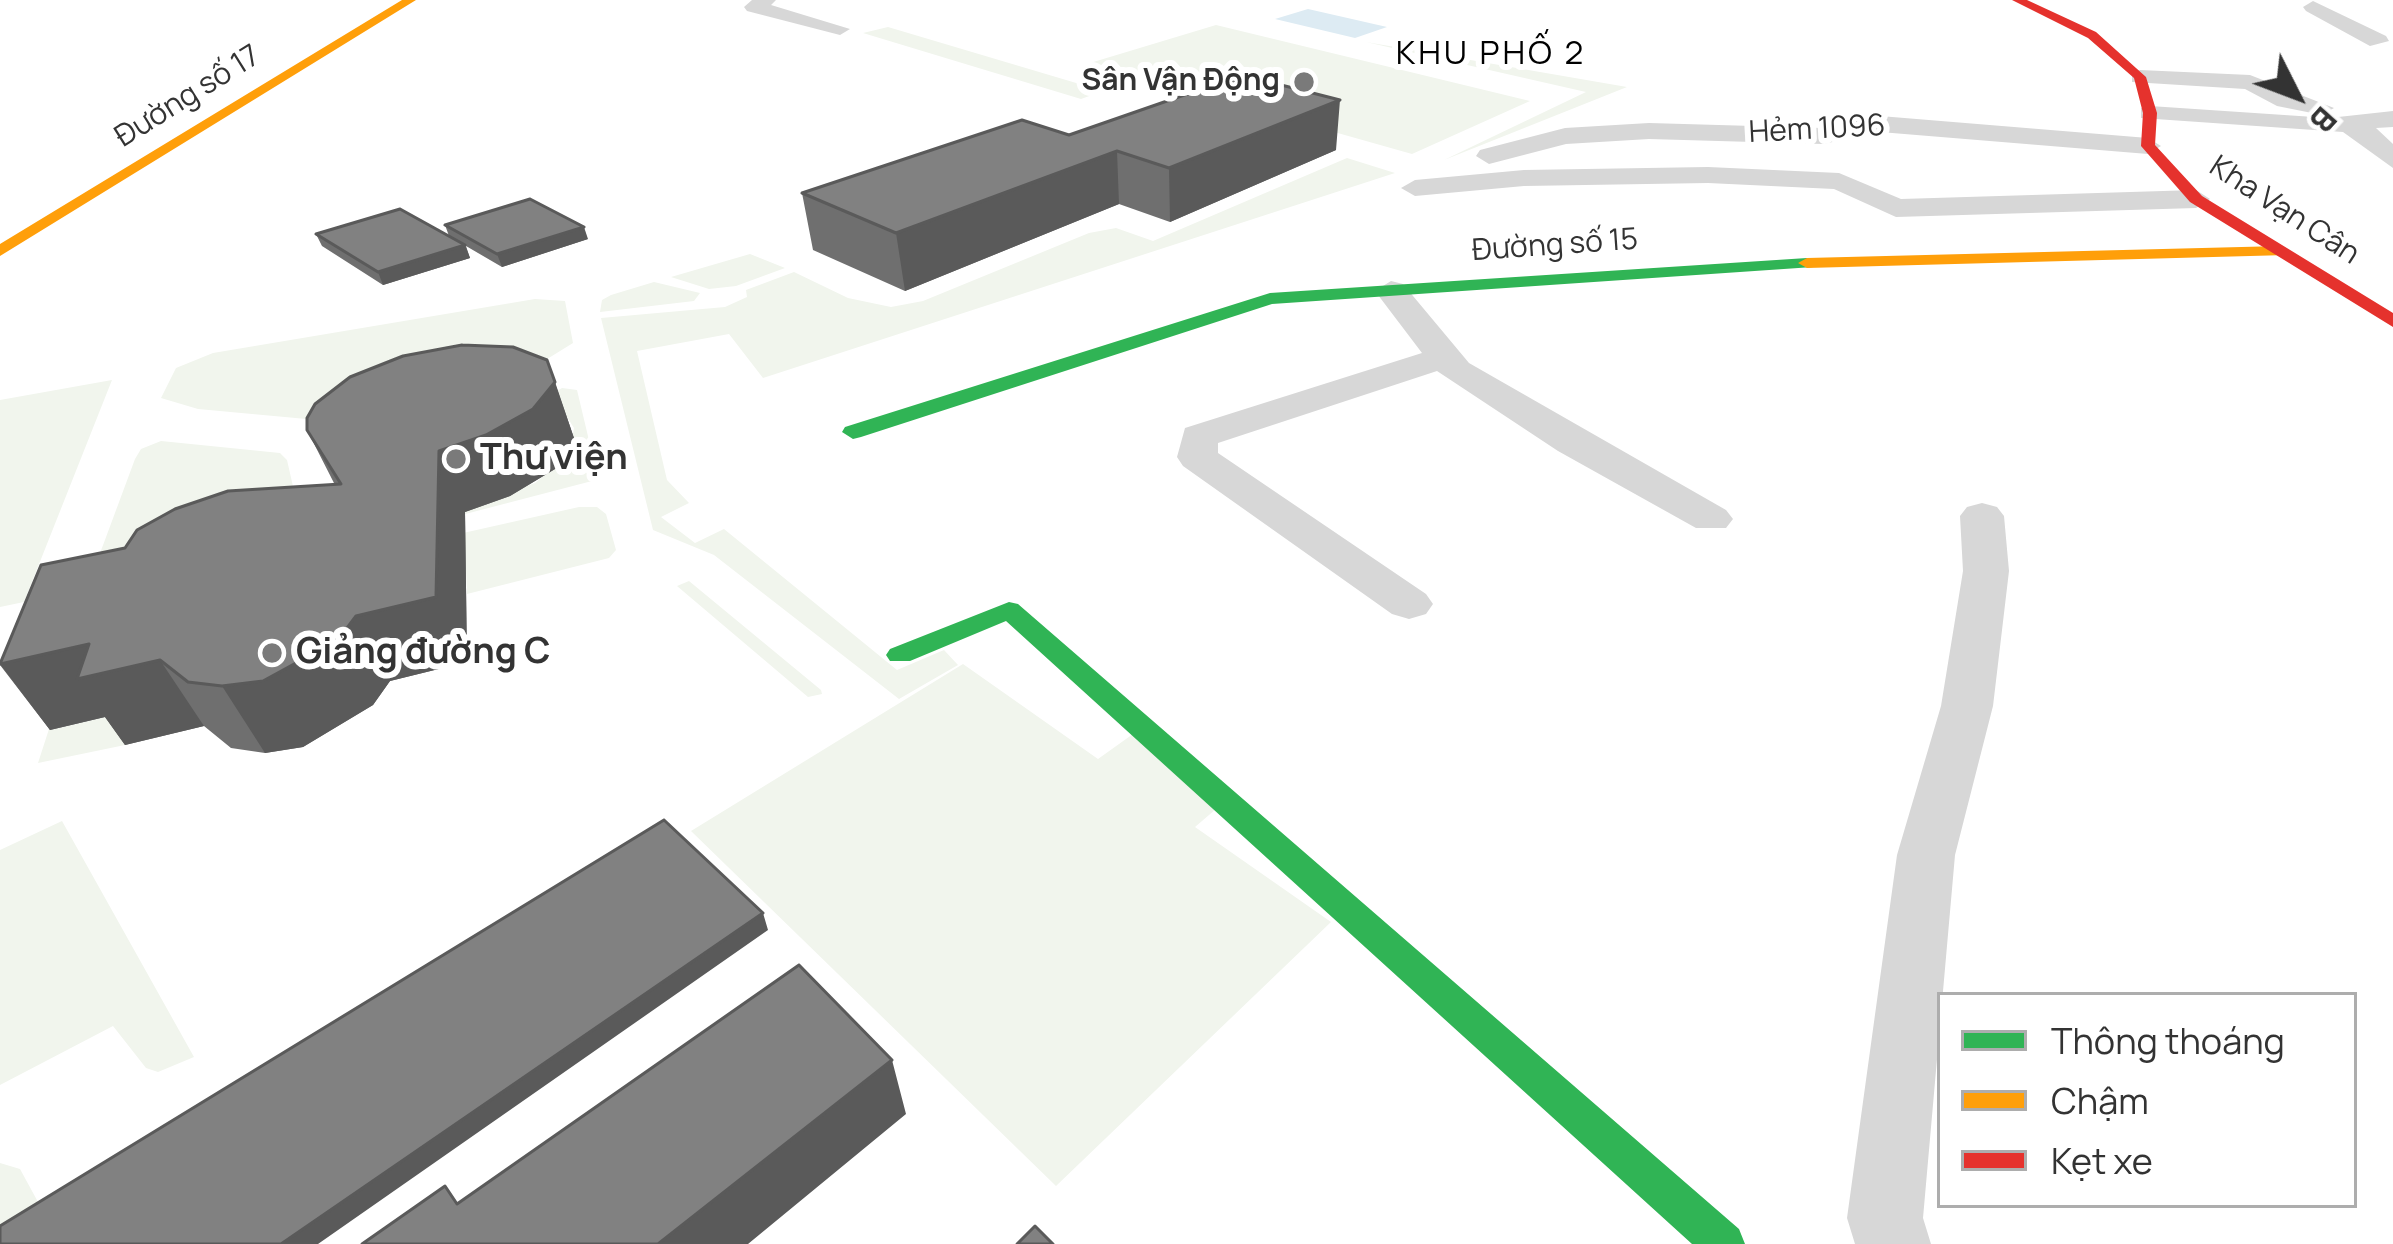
<!DOCTYPE html>
<html>
<head>
<meta charset="utf-8">
<style>
	body { margin:0 }
	#map { position:relative; width:2393px; height:1244px; overflow:hidden; background:#fff; font-family:Manrope,sans-serif }
	canvas { display:block }
	.legend { position:absolute; left:1937px; top:992px; width:420px; height:216px; box-sizing:border-box; background:#fff; border:3px solid #adadad; margin:0; padding:15px 21px; list-style:none; font-size:36px; color:#333 }
	.legend li { display:flex; align-items:center; gap:24px; height:60px }
	.legend b { width:60px; border:3px solid #adadad }
	.north { position:absolute; left:2237px; top:36px; width:120px; height:120px; -webkit-text-stroke:9px #fff; paint-order:stroke; rotate:132deg; font-size:33px; font-weight:700; line-height:48px; text-align:center; color:#333 }
	.north::after { content:''; display:block; margin:auto; width:42px; height:54px; background:#333; clip-path:polygon(50% 0,100% 100%,50% 72%,0 100%) }
</style>
</head>
<body>
<div id="map">
<canvas width="2393" height="1244"></canvas>
<ul class="legend">
<li><b style="height:15px;background:#30b455"></b>Thông thoáng</li>
<li><b style="height:15px;background:#ff9f0a"></b>Chậm</li>
<li><b style="height:15px;background:#e5322d"></b>Kẹt xe</li>
</ul>
<div class="north">B</div>
</div>
<script>
const context = document.querySelector('canvas').getContext('2d');
context.lineJoin = 'round';
function fillPath(path, color) { context.fillStyle = color; context.fill(path, 'evenodd'); }
const shape = rows => new Path2D(rows.map(r => 'M' + r).join(''));
function stroke(path, color, width, dash) { context.strokeStyle = color; context.lineWidth = width; context.lineCap = dash ? 'butt' : 'round'; context.setLineDash(dash || []); context.stroke(path); }
function drawText(font, color, halo, rows, align = 'center') {
  context.font = font + ' Manrope,sans-serif'; context.lineWidth = 12; context.setLineDash([]); context.textBaseline = 'middle'; context.strokeStyle = halo; context.fillStyle = color; for (const [text, x, y, turn = 0] of rows) {
    context.save(); context.translate(x, y); context.rotate((+turn || 0) * Math.PI / 180); context.textAlign = isNaN(turn) ? turn : align; if (halo) context.strokeText(text, 0, 0); context.fillText(text, 0, 0); context.restore();
  }
}
fillPath(shape([
	[1216,25,1530,101,1412,154,1090,63],
	[888,27,1103,91,1081,99,863,33],
	[1366,42,1627,87,1444,160,1586,92],
	[1347,158,1395,173,763,378,729,334,637,351,667,480,689,503,661,517,695,543,724,529,897,670,944,650,958,665,899,699,714,555,653,530,601,318,725,307,747,297,746,290,794,272,848,298,891,307,923,301,1089,233,1116,228,1153,241],
	[750,254,785,268,736,286,709,289,671,277],
	[654,282,700,293,694,301,600,312,602,300,611,295],
	[535,299,565,301,573,343,531,369,328,421,198,409,161,398,176,368,213,353],
	[112,380,24,602,0,607,0,400],
	[562,388,577,390,597,474,592,481,450,518,450,513,535,483,569,455,574,428,567,417,534,404],
	[161,441,280,453,287,460,297,504,99,556,135,459,141,449],
	[579,507,597,507,606,514,616,550,609,558,467,594,466,569,423,542],
	[689,581,821,690,822,694,808,697,677,586],
	[82,627,51,730,135,710,125,745,38,763],
	[963,664,1098,759,1133,734,1216,809,1195,827,1331,922,1056,1186,691,831],
	[62,821,194,1057,158,1072,146,1068,113,1026,0,1085,0,850],
	[0,1163,20,1169,50,1224,0,1244]
]), '#f1f5ed');
fillPath(shape([
	[1308,9,1387,27,1355,38,1275,19]
]), '#ddebf3');
fillPath(shape([
	[752,0,776,0,771,5,850,29,840,35,747,11,744,7,752,0],
	[2313,1,2386,36,2389,41,2370,46,2306,11,2303,7,2313,1],
	[2140,70,2250,75,2334,108,2322,115,2277,106,2245,89,2132,82,2132,72,2140,70],
	[2150,106,2329,118,2393,111,2393,127,2376,128,2393,144,2393,168,2343,132,2141,118,2141,108,2150,106],
	[1880,116,2148,138,2161,146,2148,154,1880,132,1823,144,1649,139,1566,144,1489,164,1476,156,1480,150,1565,128,1649,123,1823,128,1880,116],
	[1708,167,1839,173,1901,199,2196,190,2210,199,2196,208,1896,217,1834,189,1708,183,1524,186,1415,196,1401,188,1415,180,1524,170,1708,167],
	[1391,281,1403,284,1469,363,1726,510,1733,519,1726,528,1696,528,1558,451,1437,371,1218,443,1218,453,1426,594,1433,604,1426,614,1409,619,1392,614,1183,466,1177,457,1185,428,1422,353,1375,291,1391,281],
	[1982,503,1997,507,2004,516,2009,571,1993,706,1955,855,1923,1218,1931,1244,1855,1244,1847,1218,1897,855,1941,706,1963,571,1960,516,1967,507,1982,503]
]), '#d7d7d7');
fillPath(shape([
	[1807,258,1816,263,1813,267,1272,304,861,437,853,439,842,432,845,427,1270,293,1807,258],
	[1009,602,1018,604,1739,1229,1745,1244,1692,1244,1006,621,910,661,890,661,886,655,890,649,1009,602]
]), '#30b455');
fillPath(shape([
	[402,0,416,0,0,256,0,244,402,0],
	[2281,246,2290,251,2287,255,1807,268,1798,263,1807,258,2281,246]
]), '#ff9f0a');
fillPath(shape([
	[2012,0,2027,0,2096,32,2146,77,2157,113,2155,145,2202,196,2393,313,2393,327,2190,202,2141,146,2143,113,2134,78,2088,38,2012,0]
]), '#e5322d');
fillPath(shape([
	[1069,135,1336,150,1170,222,1119,204,905,291,813,250,802,193],
	[445,225,588,239,502,267,466,246,470,258,383,285,322,246,316,234,449,236],
	[547,360,575,441,555,469,510,496,465,512,467,662,390,681,373,705,303,747,265,753,231,748,204,726,125,745,105,717,50,730,0,665,0,662,125,548,335,485,307,430]
]), '#6f6f6f');
fillPath(shape([
	[1340,100,1336,150,1170,222,1169,168],
	[1117,151,1119,204,905,291,896,233],
	[584,227,588,239,502,267,497,254],
	[465,245,470,258,383,285,378,272],
	[555,382,575,441,555,469,510,496,465,512,467,662,390,681,373,705,303,747,265,753,222,686,439,451],
	[89,644,160,660,204,726,125,745,105,717,50,730,0,664],
	[763,913,768,930,318,1244,281,1244],
	[892,1060,906,1114,748,1244,658,1244]
]), '#5a5a5a');
const building = shape([
	[1242,75,1340,100,1169,168,1117,151,896,233,802,193,1022,120,1069,135,1242,75],
	[530,199,584,227,497,254,445,225,530,199],
	[400,209,465,245,378,272,316,234,400,209],
	[462,345,513,347,547,360,555,382,533,409,486,435,439,451,436,597,356,616,338,640,263,681,222,686,188,682,160,660,77,679,89,644,0,664,41,565,125,548,137,530,175,509,228,491,341,484,307,430,307,418,315,404,350,377,403,356,462,345],
	[664,820,763,913,281,1244,0,1244,0,1226,664,820],
	[799,965,892,1060,658,1244,362,1244,445,1186,457,1204,799,965],
	[1035,1226,1053,1244,1017,1244,1035,1226]
]);
fillPath(building, '#818181');
stroke(building, '#5a5a5a', 3);
for (const [x, y, r, color] of [
	[1304,82,12,"#7a7a7a"],
	[456,459,12,"#7a7a7a"],
	[272,653,12,"#7a7a7a"]
]) { const dot = new Path2D(); dot.arc(x, y, r, 0, 2 * Math.PI); context.fillStyle = color; context.fill(dot); stroke(dot, '#fff', 4.5); }
drawText('bold 30px', '#333', '#fff', [
	["Sân Vận Động",1280,82]
], 'right');
drawText('30px', '#333', '#fff', [
	["Đường số 17",188,97,-32],
	["Hẻm 1096",1817,130,-3],
	["Kha Vạn Cân",2284,211,33],
	["Đường số 15",1555,246,-4]
]);
context.letterSpacing = '3px';
drawText('33px', '#000', '#fff', [
	["KHU PHỐ 2",1491,55]
]);
context.letterSpacing = '0px';
drawText('bold 36px', '#333', '#fff', [
	["Thư viện",480,459],
	["Giảng đường C",296,653]
], 'left');
</script>
</body>
</html>
